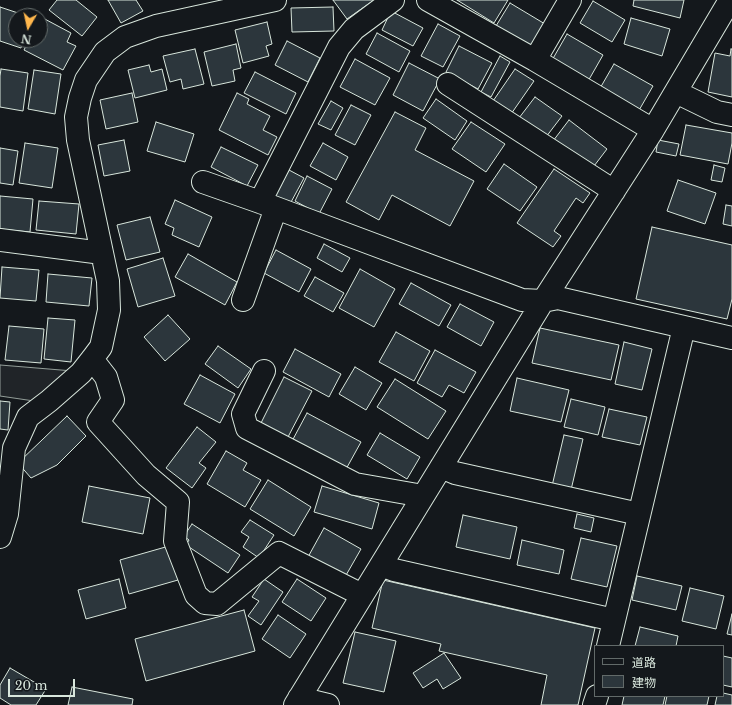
<!DOCTYPE html>
<html>
<head>
<meta charset="utf-8">
<style>
	body { margin:0 }
	#map { position:relative; width:732px; height:705px; overflow:hidden; background:#14181c; font-family:"Libre Baskerville","Noto Sans JP",serif }
	canvas { display:block }
	.legend { position:absolute; left:594px; top:645px; width:130px; height:52px; box-sizing:border-box; background:#14181c; border:1px solid #626a69; margin:0; padding:5px 7px; list-style:none; font-size:12px; color:#d8e6dc }
	.legend li { display:flex; align-items:center; gap:8px; height:20px }
	.legend b { width:20px; border:1px solid #626a69 }
	.north { position:absolute; left:8px; top:8px; width:40px; height:40px; box-sizing:border-box; background:#14181c; border:1px solid #626a69; border-radius:50%; rotate:189deg; font-size:11px; font-weight:700; line-height:16px; text-align:center; color:#d8e6dc }
	.north::after { content:''; display:block; margin:auto; width:14px; height:18px; background:#ffb74d; clip-path:polygon(50% 0,100% 100%,50% 72%,0 100%) }
	.scale { position:absolute; left:8px; top:679px; width:67px; height:18px; box-sizing:border-box; border:2px solid #d8e6dc; border-top:0; padding-left:5px; font-size:12px; line-height:14px; white-space:nowrap; color:#d8e6dc; -webkit-text-stroke:3px #14181c; paint-order:stroke }
</style>
</head>
<body>
<div id="map">
<canvas width="732" height="705"></canvas>
<ul class="legend">
<li><b style="height:5px;background:#14181c"></b>道路</li>
<li><b style="height:11px;background:#2c363c"></b>建物</li>
</ul>
<div class="north">N</div>
<div class="scale">20 m</div>
</div>
<script>
const context = document.querySelector('canvas').getContext('2d');
context.lineJoin = 'round';
function fillPath(path, color) { context.fillStyle = color; context.fill(path, 'evenodd'); }
const shape = rows => new Path2D(rows.map(r => 'M' + r).join(''));
function stroke(path, color, width, dash) { context.strokeStyle = color; context.lineWidth = width; context.lineCap = dash ? 'butt' : 'round'; context.setLineDash(dash || []); context.stroke(path); }
const green = shape([
	[0,365,73,371,34,401,0,396,0,365]
]);
fillPath(green, '#202428');
stroke(green, '#939e99', 1);
const building = shape([
	[57,0,76,0,97,17,82,36,49,10,57,0],
	[108,0,136,0,143,11,121,23,108,0],
	[333,0,374,0,347,19,333,0],
	[457,0,508,0,494,23,457,0],
	[634,0,684,0,680,18,633,6,634,0],
	[593,1,625,20,612,42,580,23,593,1],
	[510,3,545,24,530,47,496,26,510,3],
	[0,7,27,16,16,16,16,40,23,40,21,48,0,41,0,7],
	[333,7,334,31,292,32,291,8,333,7],
	[391,11,423,28,413,46,382,30,391,11],
	[41,17,71,33,67,42,76,46,63,70,24,50,29,40,40,40,40,20,41,17],
	[631,18,670,29,662,56,624,44,631,18],
	[267,22,272,44,266,46,269,56,243,63,235,30,267,22],
	[438,24,460,36,443,67,421,56,438,24],
	[377,33,410,51,399,72,366,54,377,33],
	[567,34,603,55,587,83,551,62,567,34],
	[287,41,320,58,308,82,275,65,287,41],
	[236,44,241,68,233,70,235,81,212,86,204,52,236,44],
	[459,46,492,63,478,89,446,72,459,46],
	[195,49,204,84,183,89,181,79,170,82,163,56,195,49],
	[731,49,732,49,732,97,708,92,715,53,730,56,731,49],
	[500,56,510,62,491,97,481,92,500,56],
	[355,59,390,78,375,105,340,87,355,59],
	[409,63,440,79,423,111,393,95,409,63],
	[614,64,653,86,638,112,599,90,614,64],
	[149,65,151,72,162,69,167,90,135,98,128,70,149,65],
	[1,69,28,73,23,111,0,107,0,76,1,69],
	[515,69,534,81,509,117,491,104,515,69],
	[34,70,61,74,55,114,28,109,34,70],
	[255,72,296,93,286,114,244,93,255,72],
	[132,93,138,122,106,129,100,100,132,93],
	[237,93,249,99,247,104,270,116,263,130,277,137,268,155,219,130,237,93],
	[535,97,562,116,546,137,519,118,535,97],
	[436,99,467,121,455,140,423,118,436,99],
	[331,101,343,108,331,130,318,124,331,101],
	[351,105,371,115,355,145,335,135,351,105],
	[395,112,426,128,415,150,474,181,450,226,392,195,379,220,346,202,395,112],
	[569,120,607,149,591,170,553,141,569,120],
	[156,122,194,134,185,162,147,151,156,122],
	[471,122,505,144,486,172,452,149,471,122],
	[686,125,732,133,732,143,728,164,680,155,686,125],
	[124,140,130,171,104,176,98,145,124,140],
	[658,140,679,144,676,156,656,152,658,140],
	[25,143,58,148,52,188,19,183,25,143],
	[323,143,348,157,336,180,310,166,323,143],
	[221,147,258,165,247,186,211,167,221,147],
	[0,148,18,151,13,185,0,183,0,148],
	[504,164,537,187,520,211,487,189,504,164],
	[714,165,725,168,722,182,711,180,714,165],
	[554,169,590,193,583,203,576,198,554,231,561,236,553,247,517,223,554,169],
	[289,170,304,178,290,204,275,196,289,170],
	[307,176,332,189,319,214,295,201,307,176],
	[678,180,716,193,705,224,667,211,678,180],
	[0,196,33,199,30,232,0,229,0,196],
	[175,200,212,217,199,247,172,235,174,228,165,224,175,200],
	[39,201,79,204,76,234,36,230,39,201],
	[726,205,732,206,732,226,723,224,726,205],
	[150,217,160,252,126,260,117,225,150,217],
	[652,227,732,245,732,299,727,319,636,299,652,227],
	[324,244,350,258,342,272,317,258,324,244],
	[276,250,311,269,299,292,264,273,276,250],
	[188,254,237,282,225,305,175,277,188,254],
	[163,258,175,296,138,307,127,269,163,258],
	[2,267,39,270,36,301,0,298,2,267],
	[360,269,395,289,374,327,339,308,360,269],
	[48,274,92,278,89,306,46,302,48,274],
	[315,277,344,293,333,312,304,296,315,277],
	[411,283,451,305,439,326,399,304,411,283],
	[460,304,494,322,481,346,447,327,460,304],
	[168,315,190,339,165,361,144,337,168,315],
	[48,318,75,320,71,362,44,359,48,318],
	[9,326,44,329,41,363,5,360,9,326],
	[540,328,619,345,611,380,532,363,540,328],
	[396,332,430,351,414,381,379,362,396,332],
	[624,342,652,349,642,390,615,384,624,342],
	[218,346,251,369,238,388,205,364,218,346],
	[295,349,341,374,329,397,283,372,295,349],
	[435,350,476,372,464,393,449,385,442,397,417,383,435,350],
	[355,367,382,383,366,410,339,394,355,367],
	[200,375,235,394,220,423,184,404,200,375],
	[284,377,312,391,288,437,261,423,284,377],
	[517,378,569,390,561,422,510,411,517,378],
	[395,379,446,411,428,439,377,407,395,379],
	[571,399,605,407,598,435,564,427,571,399],
	[0,401,10,402,8,430,0,429,0,401],
	[609,409,647,417,640,445,602,437,609,409],
	[307,413,361,442,345,471,291,443,307,413],
	[67,416,86,436,57,465,31,478,18,463,67,416],
	[197,427,216,442,199,463,206,468,192,488,166,468,197,427],
	[380,433,420,457,407,479,367,455,380,433],
	[564,435,583,439,571,490,552,486,564,435],
	[226,451,247,463,243,470,261,480,245,507,207,484,226,451],
	[268,480,311,507,294,536,250,509,268,480],
	[89,486,150,498,143,534,82,522,89,486],
	[322,486,379,503,372,529,314,512,322,486],
	[577,514,594,518,591,532,574,528,577,514],
	[463,515,517,527,510,559,456,547,463,515],
	[250,520,274,535,259,558,243,547,249,537,241,532,250,520],
	[192,524,240,555,228,573,186,545,189,540,184,536,192,524],
	[324,528,361,549,345,577,308,557,324,528],
	[581,538,617,546,607,587,571,579,581,538],
	[522,540,564,550,559,574,517,565,522,540],
	[169,546,178,580,129,594,120,560,169,546],
	[637,576,682,586,676,610,632,600,637,576],
	[119,579,126,608,86,619,78,590,119,579],
	[264,579,283,592,261,625,248,616,259,601,252,597,264,579],
	[297,579,326,598,311,621,282,602,297,579],
	[383,580,595,628,578,705,541,705,547,675,439,651,441,644,372,628,383,580],
	[690,588,724,596,716,629,682,621,690,588],
	[244,610,255,651,146,681,135,639,244,610],
	[732,614,732,635,727,634,732,614],
	[278,615,306,634,290,658,262,639,278,615],
	[640,627,678,636,676,646,635,646,640,627],
	[355,632,396,641,384,692,343,683,355,632],
	[444,653,461,678,443,689,437,679,423,688,413,673,444,653],
	[723,656,732,658,732,687,723,685,723,656],
	[10,668,46,689,36,705,11,705,0,698,0,685,10,668],
	[72,687,133,699,132,705,68,705,72,687],
	[723,693,732,695,732,705,715,705,717,696,723,696,723,693],
	[624,696,665,696,663,705,622,705,624,696],
	[667,696,709,696,707,705,665,705,667,696]
]);
fillPath(building, '#2c363c');
stroke(building, '#d8e6dc', 1);
const minor = shape([
	[428,0,535,60,653,130],
	[535,60,570,0],
	[448,84,614,191],
	[676,92,717,112,732,115],
	[203,182,260,202,522,300,543,301,558,298,732,338],
	[260,202,339,47,354,29,393,0],
	[0,240,102,253],
	[243,300,276,208],
	[92,359,106,377,113,400,98,422,146,475,178,502,175,541,196,595,205,603,217,604,279,553,362,595],
	[264,371,243,414,247,428,355,484,423,496],
	[441,467,455,473,639,514],
	[0,537,7,514,14,448,28,417,49,401,81,373,92,359,101,347,109,310,108,281,78,140,76,117,80,98,86,80,105,52,125,37,156,26,275,0],
	[381,565,394,570,614,620],
	[608,646,684,327],
	[299,698,328,705],
	[295,705,543,301,653,130,730,0],
	[594,705,597,696]
]);
stroke(minor, '#d8e6dc', 24);
stroke(minor, '#14181c', 22);
</script>
</body>
</html>
